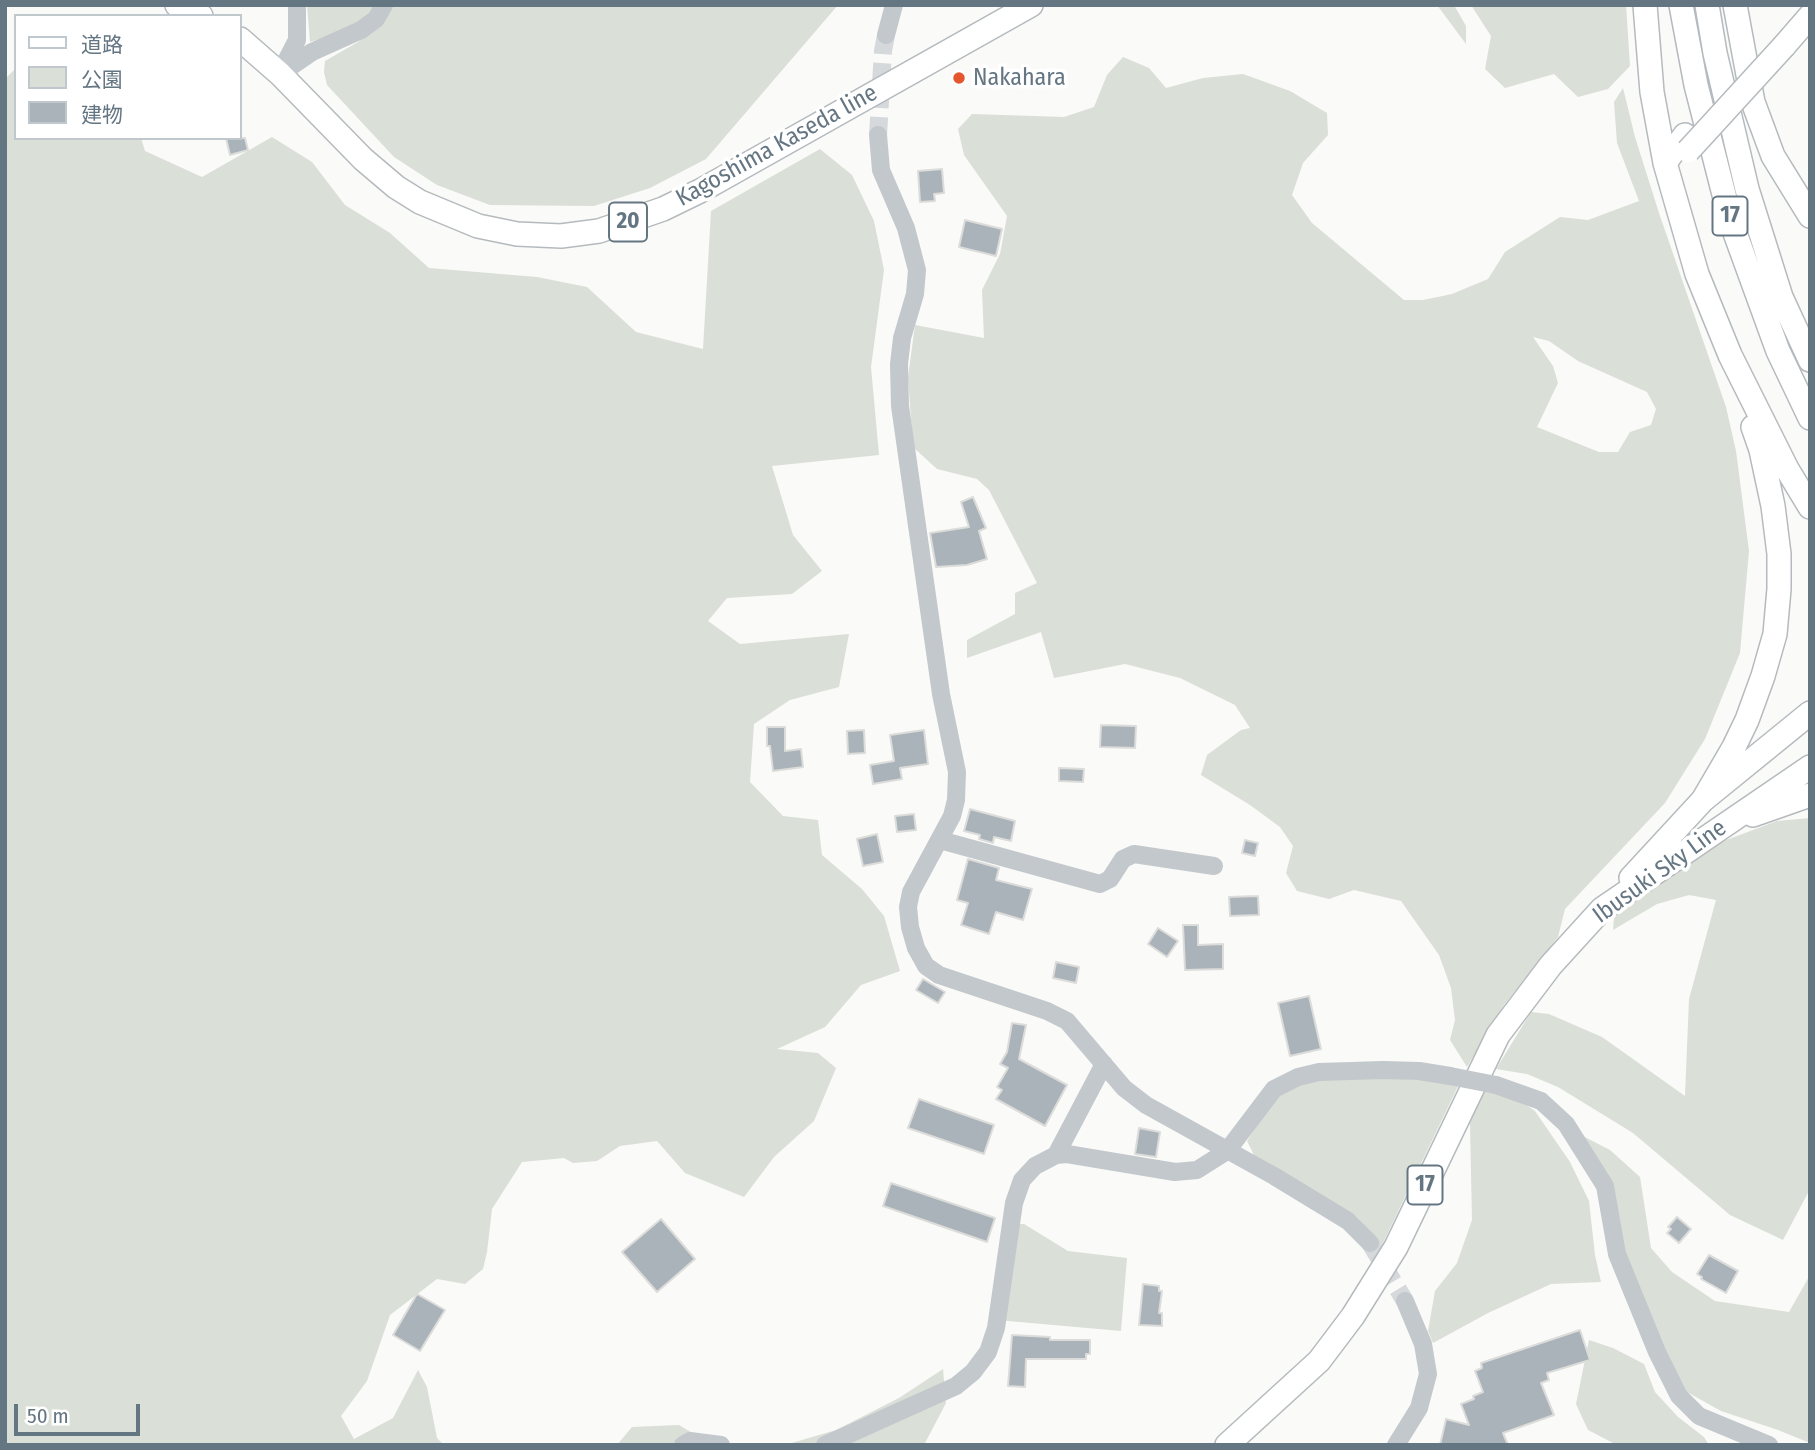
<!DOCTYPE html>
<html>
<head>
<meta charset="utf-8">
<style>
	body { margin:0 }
	#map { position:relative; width:1815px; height:1450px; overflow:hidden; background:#fafaf8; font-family:"Fira Sans Condensed","Noto Sans JP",sans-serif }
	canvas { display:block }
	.frame { position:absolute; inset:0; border:7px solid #657683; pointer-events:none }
	.legend { position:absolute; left:14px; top:14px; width:228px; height:126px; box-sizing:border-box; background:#fff; border:2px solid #c1c8cd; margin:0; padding:9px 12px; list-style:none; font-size:21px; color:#657683 }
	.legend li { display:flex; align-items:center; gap:14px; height:35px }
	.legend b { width:35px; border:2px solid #c1c8cd }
	.scale { position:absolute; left:14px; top:1404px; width:126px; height:32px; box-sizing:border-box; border:4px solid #657683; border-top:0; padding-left:9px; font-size:21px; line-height:24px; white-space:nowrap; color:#657683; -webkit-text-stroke:5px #fff; paint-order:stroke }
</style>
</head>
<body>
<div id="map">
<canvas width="1815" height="1450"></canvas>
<div class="frame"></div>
<ul class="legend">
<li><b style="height:9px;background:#fff"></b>道路</li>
<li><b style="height:19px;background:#dadfd7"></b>公園</li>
<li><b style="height:19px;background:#aab3b9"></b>建物</li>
</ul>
<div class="scale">50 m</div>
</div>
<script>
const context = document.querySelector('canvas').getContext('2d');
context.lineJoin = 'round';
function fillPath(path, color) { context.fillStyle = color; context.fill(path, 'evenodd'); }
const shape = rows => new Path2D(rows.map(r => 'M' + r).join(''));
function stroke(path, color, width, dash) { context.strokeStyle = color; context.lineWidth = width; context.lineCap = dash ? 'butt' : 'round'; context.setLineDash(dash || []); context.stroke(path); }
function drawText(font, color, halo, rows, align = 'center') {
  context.font = font + ' "Fira Sans Condensed",sans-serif'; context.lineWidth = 7; context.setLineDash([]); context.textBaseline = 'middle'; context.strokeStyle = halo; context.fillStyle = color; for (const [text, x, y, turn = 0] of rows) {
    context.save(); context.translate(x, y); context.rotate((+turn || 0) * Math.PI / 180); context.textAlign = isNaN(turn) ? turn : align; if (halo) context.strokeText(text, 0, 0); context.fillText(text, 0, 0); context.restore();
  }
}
fillPath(shape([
	[307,5,378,5,362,22,333,35,310,42],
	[392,5,838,5,706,159,650,188,594,206,490,205,437,185,394,157,327,85,324,72,325,61,358,42,380,25],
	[1437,5,1454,5,1466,26,1466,44],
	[1471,5,1626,5,1630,66,1608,89,1578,97,1554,74,1505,88,1485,69,1491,36],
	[1123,57,1149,68,1166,88,1203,78,1243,74,1290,91,1327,113,1328,135,1303,163,1292,195,1312,223,1404,300,1423,300,1452,294,1488,279,1505,252,1560,217,1588,220,1639,201,1617,143,1614,102,1623,88,1635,137,1659,213,1726,407,1736,451,1749,551,1740,653,1705,739,1665,803,1565,909,1558,937,1504,1005,1467,1067,1450,1040,1455,1020,1451,988,1439,955,1401,901,1354,890,1329,899,1297,891,1286,873,1293,846,1280,827,1250,805,1201,775,1207,755,1241,730,1250,728,1235,705,1180,678,1125,664,1054,678,1041,632,967,658,967,640,1015,614,1015,593,1037,583,989,490,977,479,937,469,913,447,908,377,915,325,984,338,982,290,1000,254,1007,216,964,155,958,129,972,114,1064,117,1094,107,1107,75],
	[1533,337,1549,341,1578,361,1647,392,1656,409,1651,425,1630,432,1618,452,1599,452,1537,427,1558,383,1553,366],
	[16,68,16,138,141,138,145,151,202,177,272,137,312,162,345,205,390,233,429,268,537,277,587,287,636,332,703,349,711,211,820,149,852,175,874,221,884,270,871,367,879,455,772,466,793,535,822,571,792,594,727,598,708,621,740,644,849,634,839,687,790,700,754,724,750,782,783,816,818,820,822,855,862,889,884,916,900,971,861,985,825,1027,777,1049,818,1053,836,1068,814,1121,774,1157,744,1197,685,1173,657,1141,620,1146,597,1161,573,1163,564,1158,522,1162,492,1209,487,1252,483,1269,465,1284,437,1279,390,1315,367,1381,341,1416,354,1439,393,1418,418,1370,427,1387,437,1438,444,1445,5,1445,5,79],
	[1810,818,1810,1189,1783,1240,1730,1215,1633,1133,1558,1087,1527,1074,1496,1069,1531,1012,1549,1014,1602,1037,1685,1096,1689,999,1716,900,1689,895,1657,904,1613,930,1615,906,1673,860,1777,821],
	[1370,1077,1460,1082,1382,1245,1357,1217,1254,1155,1247,1141,1279,1090,1319,1078],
	[1483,1087,1508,1092,1535,1111,1570,1162,1589,1201,1595,1255,1601,1282,1551,1284,1488,1313,1433,1343,1428,1331,1435,1291,1457,1263,1472,1220,1470,1124,1473,1105],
	[1571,1130,1610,1150,1640,1177,1651,1248,1672,1272,1715,1301,1789,1312,1810,1275,1810,1443,1778,1430,1721,1411,1687,1392,1667,1353,1642,1313,1618,1257,1605,1177],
	[1010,1224,1024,1224,1068,1251,1127,1258,1121,1331,997,1320],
	[1589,1340,1613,1348,1644,1364,1655,1392,1678,1417,1704,1437,1709,1445,1617,1445,1588,1430,1576,1404],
	[943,1369,946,1403,924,1445,785,1445,836,1430,899,1398],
	[679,1425,713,1445,617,1445,632,1427]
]), '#dadfd7');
const building = shape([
	[226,138,245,138,248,150,230,155,226,138],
	[942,169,944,193,934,194,935,201,920,202,918,171,942,169],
	[965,220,1002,229,996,256,959,247,965,220],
	[973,497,986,528,979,531,987,559,967,565,936,567,930,533,969,527,961,502,973,497],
	[1101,725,1136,726,1135,748,1100,747,1101,725],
	[767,727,785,727,785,751,801,749,803,767,773,771,770,746,767,746,767,727],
	[864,730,865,753,848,754,847,731,864,730],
	[924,730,928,764,900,768,902,779,873,784,870,765,894,761,890,735,924,730],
	[1059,768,1084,769,1083,782,1059,781,1059,768],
	[970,809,1015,821,1011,841,994,837,993,843,979,839,980,835,964,831,970,809],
	[914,814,916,830,897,832,895,816,914,814],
	[877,834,883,862,863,866,857,839,877,834],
	[1245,840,1258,843,1255,856,1242,853,1245,840],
	[968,859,999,868,996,880,1032,889,1023,920,996,912,989,934,961,925,968,903,957,900,968,859],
	[1258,896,1259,915,1230,916,1229,897,1258,896],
	[1183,925,1198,925,1198,945,1223,944,1223,969,1185,970,1183,925],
	[1158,928,1178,941,1167,957,1148,944,1158,928],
	[1056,962,1079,967,1076,983,1053,978,1056,962],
	[923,979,945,992,938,1003,916,990,923,979],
	[1309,996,1321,1049,1290,1056,1278,1003,1309,996],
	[1012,1023,1026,1025,1019,1059,1067,1085,1045,1126,996,1099,1002,1090,997,1087,1008,1068,1000,1064,1007,1052,1012,1023],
	[919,1099,994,1125,984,1154,908,1128,919,1099],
	[1139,1128,1160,1132,1156,1157,1135,1154,1139,1128],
	[891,1183,995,1218,987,1242,883,1206,891,1183],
	[1677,1217,1691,1229,1679,1243,1667,1233,1671,1229,1668,1227,1677,1217],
	[661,1219,695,1259,657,1292,622,1252,661,1219],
	[1709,1255,1738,1271,1726,1293,1701,1279,1702,1277,1697,1274,1709,1255],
	[1143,1284,1159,1286,1159,1291,1162,1291,1159,1313,1162,1313,1162,1326,1139,1325,1143,1284],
	[417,1294,445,1310,420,1351,393,1335,417,1294],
	[1580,1330,1590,1360,1547,1373,1549,1380,1541,1383,1554,1415,1503,1433,1508,1445,1440,1445,1446,1419,1469,1425,1461,1404,1474,1399,1473,1396,1483,1392,1475,1371,1482,1368,1481,1363,1580,1330],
	[1012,1335,1050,1337,1050,1340,1090,1340,1090,1354,1086,1354,1086,1359,1026,1359,1025,1387,1008,1386,1012,1335]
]);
fillPath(building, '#aab3b9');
stroke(building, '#dcdcda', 2);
stroke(shape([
	[878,135,883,51,886,35],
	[1370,1243,1405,1301]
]), '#d5d9db', 18, [18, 9]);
const major = shape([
	[177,5,201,16],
	[1645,5,1652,92,1665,163,1697,274,1730,355,1787,469,1810,507],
	[1681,5,1696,85,1731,222,1778,351,1810,418],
	[1707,5,1715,53,1747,189,1781,297,1810,360],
	[1735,5,1753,102,1773,156,1810,216],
	[240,39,280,74,363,159,396,187,420,202,478,226,517,234,561,236,599,231,663,209,700,191,1031,5],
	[1784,46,1810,16],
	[1665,163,1685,135],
	[1703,800,1734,747,1747,720,1763,676,1775,634,1779,589,1779,554,1773,506,1761,450,1753,427],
	[1753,815,1810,795],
	[1631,878,1703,800,1810,713],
	[1227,1445,1319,1361,1353,1316,1396,1247,1498,1035,1551,965,1602,909,1810,767]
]);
stroke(major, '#b5babe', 26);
stroke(shape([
	[886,35,894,5],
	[281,71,297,40,297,5],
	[280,74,312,52,361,30,376,19,384,5],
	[878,135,881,170,906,228,917,270,915,294,902,338,899,364,900,406,941,694,957,772,956,800,952,816,911,892,908,907,910,927,916,948,926,966,939,975,1047,1011,1067,1021,1124,1088,1146,1105,1274,1176,1348,1221,1370,1243],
	[940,840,1100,884,1110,879,1123,859,1134,854,1214,866],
	[1496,1085,1541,1101,1566,1124,1605,1186,1617,1254,1657,1352,1679,1396,1699,1416,1769,1445],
	[1056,1155,1104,1064],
	[683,1445,690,1441,721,1445],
	[825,1445,956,1386,973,1372,988,1352,996,1328,1014,1203,1022,1180,1035,1166,1056,1155,1067,1154,1175,1172,1197,1170,1227,1151,1274,1089,1298,1077,1319,1072,1383,1070,1419,1071,1450,1076],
	[1396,1445,1419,1408,1428,1374,1423,1344,1405,1301]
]), '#c3c8cc', 18);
stroke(major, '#fff', 23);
const majorBridge = shape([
	[1688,151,1784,46]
]);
stroke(majorBridge, '#b5babe', 26, []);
stroke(shape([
	[1450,1076,1496,1085]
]), '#c3c8cc', 18);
stroke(majorBridge, '#fff', 23);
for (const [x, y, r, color] of [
	[959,78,7,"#e4572e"]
]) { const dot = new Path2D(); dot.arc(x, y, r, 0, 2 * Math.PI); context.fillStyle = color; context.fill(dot); stroke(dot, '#fff', 2.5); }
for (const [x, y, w] of [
	[1730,216,35],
	[628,222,38],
	[1425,1185,35]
]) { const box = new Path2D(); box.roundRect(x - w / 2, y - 19.5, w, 39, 5); context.fillStyle = '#fff'; context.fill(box); stroke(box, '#657683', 2); }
drawText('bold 23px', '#657683', null, [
	["17",1730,216],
	["20",628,222],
	["17",1425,1185]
]);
drawText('24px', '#657683', '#fff', [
	["Nakahara",973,78]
], 'left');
drawText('24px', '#657683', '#fff', [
	["Kagoshima Kaseda line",777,146,-29],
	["Ibusuki Sky Line",1660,872,-36]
]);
</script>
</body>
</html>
